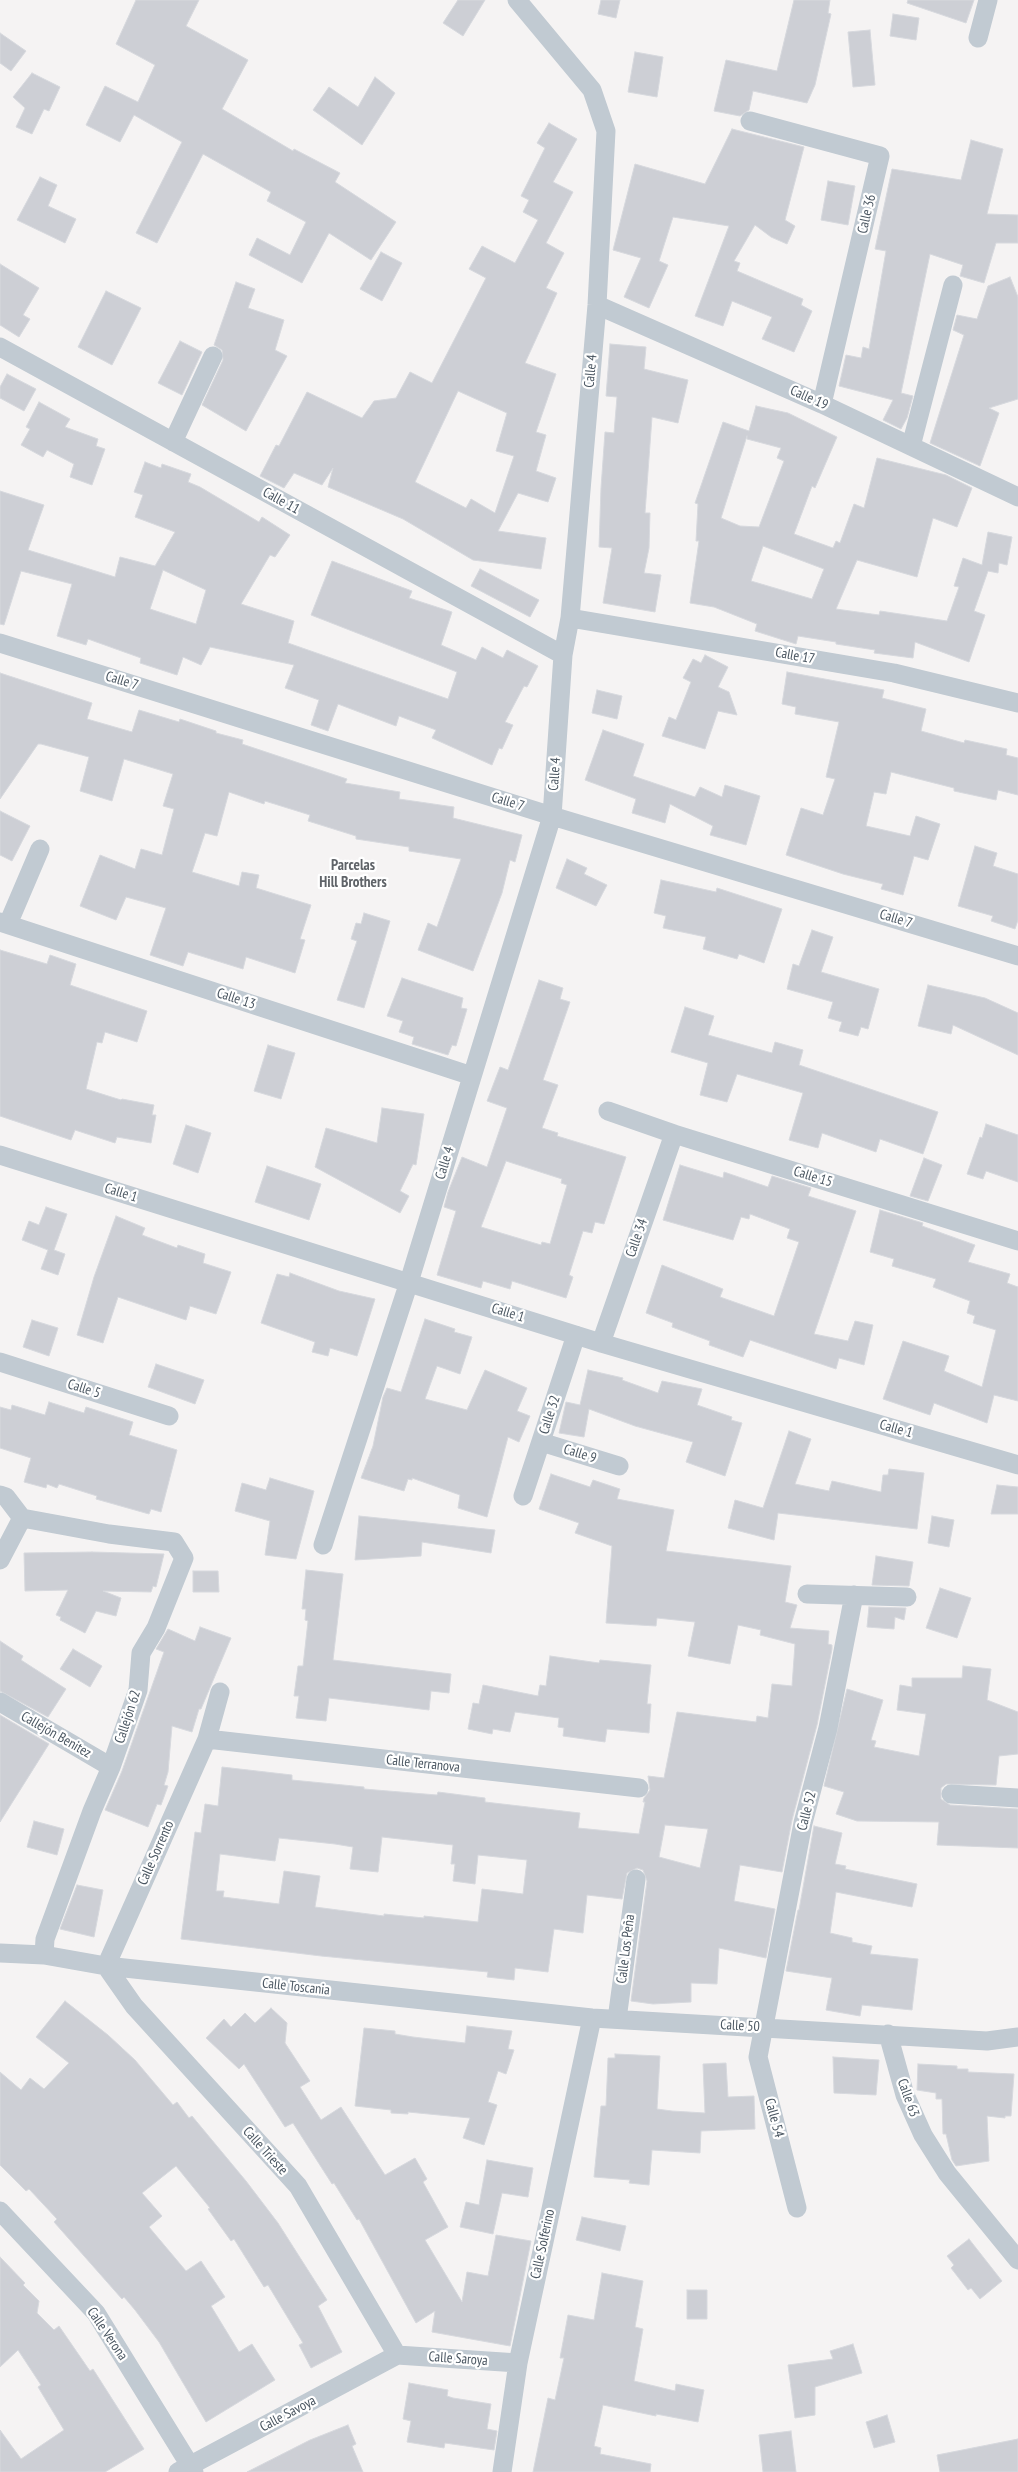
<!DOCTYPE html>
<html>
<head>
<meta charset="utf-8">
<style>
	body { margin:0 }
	canvas { display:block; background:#f5f3f3 }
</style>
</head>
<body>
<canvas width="1018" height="2472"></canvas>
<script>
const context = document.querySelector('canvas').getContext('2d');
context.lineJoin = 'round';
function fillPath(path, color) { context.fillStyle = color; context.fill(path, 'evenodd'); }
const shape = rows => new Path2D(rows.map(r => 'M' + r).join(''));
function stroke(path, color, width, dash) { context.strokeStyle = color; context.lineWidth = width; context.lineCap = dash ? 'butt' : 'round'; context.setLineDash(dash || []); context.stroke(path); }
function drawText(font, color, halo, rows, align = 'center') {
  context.font = font + ' "PT Sans Narrow",sans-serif'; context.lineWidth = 4.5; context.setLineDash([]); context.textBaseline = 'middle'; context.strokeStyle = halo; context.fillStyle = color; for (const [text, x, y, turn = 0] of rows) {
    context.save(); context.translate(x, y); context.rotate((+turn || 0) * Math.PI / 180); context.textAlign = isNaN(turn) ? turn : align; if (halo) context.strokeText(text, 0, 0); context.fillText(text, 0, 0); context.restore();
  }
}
const building = shape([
	[136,0,199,0,186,26,248,60,222,109,293,151,294,149,340,173,335,182,396,222,371,260,329,233,302,283,249,255,257,238,290,255,306,222,267,201,271,192,203,154,157,243,136,233,182,142,134,115,120,142,86,125,105,86,138,102,155,65,116,44,136,0],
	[458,0,485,0,463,36,443,23,458,0],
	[601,0,620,0,616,18,598,14,601,0],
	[794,0,830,0,828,13,831,14,815,85,807,103,753,91,749,110,740,116,714,111,726,60,777,71,794,0],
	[908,0,974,0,966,23,907,3,908,0],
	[893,14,919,18,916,40,890,36,893,14],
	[870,30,875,85,853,87,848,32,870,30],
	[0,33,26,51,11,71,0,63,0,33],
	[635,52,663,57,657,97,628,92,635,52],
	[32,73,60,87,49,111,44,109,32,134,16,127,25,108,13,97,32,73],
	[375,77,395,93,362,145,313,110,329,87,358,107,375,77],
	[549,123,577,139,553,182,573,192,546,243,564,253,546,288,557,293,525,363,556,374,536,432,546,435,536,471,556,478,548,502,518,493,498,531,546,538,541,569,473,560,403,519,328,487,333,468,322,485,294,473,284,488,260,476,276,445,279,446,307,392,362,418,374,401,396,398,410,372,432,383,486,278,469,269,482,246,515,263,538,220,523,212,529,200,521,196,545,148,537,143,549,123],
	[458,391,507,413,496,451,514,456,495,513,471,499,466,508,415,482,458,391],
	[732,129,804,147,785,220,795,226,787,244,771,237,755,225,734,261,740,263,737,271,803,299,801,305,812,311,794,352,762,339,772,317,732,301,723,326,695,316,729,226,673,217,659,261,668,265,649,308,624,297,641,258,613,250,635,164,705,184,732,129],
	[971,140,1003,149,987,214,1018,215,1018,243,996,243,984,283,960,276,963,265,930,254,901,393,913,396,907,418,901,429,883,420,893,400,839,386,846,355,861,358,863,347,869,349,886,251,875,249,892,169,961,180,971,140],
	[40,177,57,185,48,206,76,219,65,243,17,220,40,177],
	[828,181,855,186,848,225,821,220,828,181],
	[381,252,402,263,382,301,360,289,381,252],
	[0,264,39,288,23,315,30,319,19,337,0,325,0,264],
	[1010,277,1018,297,1018,399,989,408,999,413,980,466,930,443,964,335,953,330,957,315,977,319,988,286,1010,277],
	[236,282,255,289,248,308,284,320,275,350,287,356,246,431,202,405,223,360,222,350,214,345,236,282],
	[106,291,141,308,112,365,78,347,106,291],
	[180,341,202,352,182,395,158,383,180,341],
	[610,344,646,347,644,369,688,380,678,423,652,417,645,513,650,513,649,548,644,573,661,575,655,612,603,603,612,548,599,547,601,488,605,432,614,433,617,397,606,396,610,344],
	[7,374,36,389,24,411,0,398,0,387,7,374],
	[39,402,70,419,65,427,98,439,96,446,105,449,92,485,70,477,74,464,47,450,43,457,21,445,30,429,26,427,39,402],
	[756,406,788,413,837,437,815,488,812,486,794,534,833,548,836,541,840,543,854,504,864,508,877,458,946,475,972,488,957,527,933,518,917,577,857,560,836,609,879,615,880,611,947,621,959,587,954,586,963,558,982,565,988,532,1012,537,1007,565,999,563,998,573,988,571,974,611,985,615,969,662,915,642,913,658,874,653,875,650,836,644,836,642,798,636,796,644,755,631,757,624,714,607,690,603,699,541,696,541,698,504,695,503,723,422,749,431,756,406],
	[747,436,747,439,781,448,777,458,784,461,759,527,740,526,721,518,747,436],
	[763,546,824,569,812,599,751,581,763,546],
	[145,462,161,468,162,464,191,474,188,482,200,487,259,522,262,517,290,535,275,557,270,555,241,604,294,621,288,643,448,699,457,672,311,615,332,561,412,591,409,598,452,612,441,645,476,660,482,647,503,658,507,650,538,666,527,687,524,686,505,722,513,725,502,749,499,748,492,765,432,738,436,730,399,716,396,726,338,704,328,731,311,725,319,700,285,688,294,665,210,647,201,665,183,657,177,675,140,663,141,658,88,639,86,645,57,636,72,584,21,571,4,625,0,624,0,491,44,505,28,550,115,577,120,557,155,566,175,532,135,517,143,495,134,492,145,462],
	[163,570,206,590,196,624,150,609,163,570],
	[480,569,539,600,530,617,471,586,480,569],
	[705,655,728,667,718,687,729,692,737,715,718,711,705,749,662,736,669,717,676,720,691,682,683,678,693,659,701,663,705,655],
	[787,672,884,690,882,698,926,709,921,731,964,743,965,740,1007,749,1006,755,1018,758,1018,795,998,790,996,800,954,791,954,788,891,772,886,794,874,792,866,826,910,836,916,816,940,824,928,860,914,856,903,895,881,889,883,884,843,874,786,855,801,808,823,815,835,779,826,777,839,722,795,714,796,707,782,704,787,672],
	[0,673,92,703,87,719,132,732,139,710,179,722,180,719,216,731,216,733,243,740,242,744,347,779,345,783,400,792,399,799,454,807,453,818,522,835,515,862,510,860,502,893,473,971,418,950,428,923,437,927,461,859,409,851,409,847,356,839,356,836,308,821,310,815,265,801,264,804,229,792,217,836,205,833,192,872,239,886,242,872,259,875,256,888,311,905,300,939,305,940,295,973,246,957,243,969,188,952,183,966,150,955,166,908,126,897,116,920,80,906,100,855,135,869,141,849,162,855,174,809,163,806,173,774,124,759,112,801,80,791,89,757,41,744,38,744,0,799,0,673],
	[597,690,622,696,617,719,592,713,597,690],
	[603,730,644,744,633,776,695,797,700,787,722,797,725,785,760,796,746,845,710,835,713,826,670,804,665,823,632,813,636,799,585,780,603,730],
	[0,811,30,826,12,861,0,855,0,811],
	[975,846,997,853,993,866,1018,874,1018,920,1015,929,991,921,993,916,958,906,975,846],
	[567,859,587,868,584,874,607,885,596,906,556,888,567,859],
	[661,880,716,892,717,888,782,909,764,963,739,954,737,959,703,949,706,937,663,928,666,916,654,913,661,880],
	[364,913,390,921,364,1008,337,1000,357,941,351,939,356,923,361,924,364,913],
	[812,930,833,937,821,972,879,989,868,1029,861,1027,858,1036,839,1031,842,1022,828,1018,833,1002,787,989,793,964,799,966,812,930],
	[0,950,47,964,50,955,76,964,70,985,147,1011,137,1042,105,1032,102,1043,97,1042,86,1089,121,1100,122,1099,154,1105,152,1115,156,1115,151,1143,117,1137,115,1143,75,1130,71,1140,0,1116,0,950],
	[402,978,463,998,461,1008,467,1009,456,1046,452,1045,448,1055,412,1044,414,1037,399,1032,403,1021,387,1016,402,978],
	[539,980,563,988,560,999,570,1002,543,1080,558,1085,542,1128,558,1133,557,1136,626,1157,604,1224,595,1222,592,1233,583,1231,569,1275,573,1277,566,1298,512,1281,510,1289,483,1281,481,1288,437,1275,456,1211,444,1207,448,1192,462,1157,487,1167,507,1108,487,1101,500,1067,508,1070,539,980],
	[506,1161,562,1179,561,1183,567,1185,550,1244,542,1242,541,1245,481,1227,506,1161],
	[928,985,985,998,1018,1013,1018,1055,953,1025,951,1034,918,1026,928,985],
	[685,1007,714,1016,708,1035,772,1053,775,1042,803,1050,799,1065,938,1112,923,1154,880,1139,876,1152,822,1133,818,1148,789,1140,803,1093,737,1074,727,1102,700,1095,708,1063,671,1052,685,1007],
	[268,1045,295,1053,281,1099,254,1091,268,1045],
	[382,1108,424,1114,416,1165,413,1164,400,1191,409,1196,400,1213,315,1167,326,1128,377,1143,382,1108],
	[986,1124,1018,1135,1018,1182,986,1171,983,1179,967,1174,980,1137,982,1138,986,1124],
	[186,1125,211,1133,198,1173,173,1164,186,1125],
	[924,1158,942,1165,928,1201,910,1196,924,1158],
	[680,1165,723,1178,724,1172,768,1187,772,1176,811,1188,808,1196,856,1211,814,1334,848,1341,855,1321,873,1325,864,1365,839,1358,836,1369,750,1340,743,1357,709,1345,710,1341,672,1327,673,1323,646,1313,662,1265,723,1289,720,1297,774,1316,799,1242,787,1238,790,1229,750,1214,749,1219,741,1217,733,1240,663,1220,680,1165],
	[267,1166,321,1184,309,1220,255,1202,267,1166],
	[46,1207,67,1214,54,1250,65,1254,58,1275,41,1269,48,1250,22,1240,29,1221,39,1225,46,1207],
	[880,1210,923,1223,922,1226,975,1245,968,1262,1010,1274,1007,1283,1018,1287,1018,1401,994,1395,987,1423,934,1403,930,1415,883,1399,903,1341,949,1356,944,1371,982,1387,996,1330,973,1323,975,1316,967,1313,970,1301,933,1287,936,1279,892,1266,894,1259,870,1252,880,1210],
	[116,1216,145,1228,142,1235,177,1248,178,1245,205,1254,203,1263,231,1272,216,1314,190,1306,186,1320,118,1297,103,1343,77,1335,94,1277,116,1216],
	[290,1273,339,1291,375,1299,357,1356,330,1348,328,1356,312,1352,315,1342,261,1323,277,1274,289,1277,290,1273],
	[425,1319,455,1329,454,1332,472,1337,460,1374,437,1366,425,1399,467,1410,485,1370,527,1388,517,1411,530,1416,519,1442,508,1437,487,1517,458,1508,460,1495,412,1478,412,1480,408,1479,404,1491,361,1478,373,1446,383,1397,387,1388,401,1392,425,1319],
	[32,1320,58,1328,49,1356,23,1347,32,1320],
	[156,1364,204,1380,195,1404,148,1387,156,1364],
	[588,1370,623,1378,622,1380,658,1393,662,1381,702,1389,697,1405,732,1417,731,1420,742,1423,725,1476,686,1462,693,1442,635,1426,589,1409,584,1437,559,1433,566,1402,580,1405,588,1370],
	[49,1402,84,1413,86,1407,133,1422,129,1435,177,1450,161,1512,151,1509,149,1514,96,1499,97,1496,59,1484,57,1488,47,1484,46,1488,24,1482,31,1458,0,1448,0,1407,11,1410,12,1405,45,1415,49,1402],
	[789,1431,811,1439,795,1484,829,1491,832,1481,881,1492,883,1475,888,1475,889,1469,924,1473,917,1529,778,1513,774,1540,728,1528,735,1500,763,1508,789,1431],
	[551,1474,590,1487,593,1480,620,1489,617,1499,674,1510,666,1551,791,1566,785,1602,797,1605,790,1628,829,1631,828,1644,832,1645,832,1649,817,1725,792,1820,782,1872,740,1865,734,1901,775,1909,766,1958,719,1948,717,1984,691,1983,691,2002,653,2004,631,2001,647,1881,643,1870,637,1868,627,1873,622,1899,587,1895,583,1933,554,1929,548,1972,515,1968,514,1980,487,1977,488,1972,321,1956,181,1939,195,1832,201,1833,205,1804,218,1806,222,1767,292,1775,292,1780,364,1787,364,1789,437,1795,438,1792,485,1798,485,1802,580,1813,578,1828,639,1834,645,1802,643,1802,644,1798,650,1790,648,1776,664,1778,677,1712,756,1722,757,1716,768,1718,772,1684,792,1686,795,1644,760,1635,761,1630,738,1625,730,1664,688,1656,695,1622,657,1618,656,1626,606,1623,612,1546,575,1533,579,1523,539,1509,551,1474],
	[665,1825,708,1829,700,1868,659,1857,665,1825],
	[382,1837,453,1845,451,1864,455,1864,453,1881,475,1884,478,1855,527,1860,523,1894,482,1889,478,1922,424,1916,424,1918,384,1914,384,1916,315,1907,320,1876,284,1871,279,1904,223,1897,224,1891,216,1891,220,1854,275,1861,279,1838,335,1844,353,1847,350,1869,378,1872,382,1837],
	[270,1478,314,1491,296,1559,265,1555,270,1521,235,1511,242,1483,266,1490,270,1478],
	[997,1485,1018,1487,1018,1514,991,1514,997,1485],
	[359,1516,495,1530,491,1553,422,1542,421,1556,355,1560,359,1516],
	[932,1516,954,1520,949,1547,928,1543,932,1516],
	[92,1552,164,1554,156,1587,153,1586,151,1592,103,1591,121,1598,116,1616,96,1611,85,1633,60,1620,61,1617,56,1615,68,1590,25,1591,24,1553,92,1552],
	[876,1556,913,1562,909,1586,872,1585,876,1556],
	[306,1570,343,1574,333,1660,451,1674,449,1693,431,1691,429,1710,329,1698,326,1721,296,1718,299,1696,294,1696,298,1666,303,1666,308,1621,305,1620,306,1609,302,1609,306,1570],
	[193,1571,218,1571,219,1592,193,1592,193,1571],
	[940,1588,971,1598,957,1638,926,1628,940,1588],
	[869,1607,906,1608,904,1620,895,1617,894,1629,867,1627,869,1607],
	[200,1627,231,1638,201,1709,199,1709,192,1732,172,1726,168,1772,164,1785,168,1786,161,1805,157,1804,148,1827,105,1810,122,1771,164,1652,156,1649,168,1629,195,1641,200,1627],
	[0,1641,23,1656,21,1660,66,1689,48,1717,0,1691,0,1641],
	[73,1649,102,1666,90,1687,60,1669,73,1649],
	[550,1656,599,1663,600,1660,651,1665,647,1704,651,1704,649,1733,607,1729,605,1742,563,1736,564,1728,558,1727,559,1718,515,1712,510,1732,493,1729,492,1734,468,1729,473,1703,479,1704,483,1685,538,1696,540,1685,546,1686,550,1656],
	[963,1666,991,1669,987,1700,1018,1712,1018,1754,999,1756,996,1785,946,1784,941,1788,941,1799,950,1805,1018,1809,1018,1848,937,1845,939,1822,857,1821,836,1814,844,1792,824,1786,847,1689,883,1700,871,1740,876,1741,874,1747,919,1756,926,1714,897,1710,900,1685,912,1687,912,1678,962,1678,963,1666],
	[0,1715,49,1744,0,1822,0,1715],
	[34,1821,64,1829,57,1855,27,1847,34,1821],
	[814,1826,842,1833,835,1864,846,1866,845,1869,917,1884,912,1907,836,1892,830,1933,852,1938,852,1942,872,1946,870,1954,918,1959,912,2010,862,2005,860,2016,826,2010,832,1978,786,1971,798,1910,799,1910,814,1826],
	[77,1885,103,1890,94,1937,60,1929,77,1885],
	[65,2001,108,2035,135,2060,173,2105,177,2102,189,2118,192,2116,246,2181,278,2223,327,2300,318,2306,342,2352,311,2368,299,2345,303,2343,268,2285,264,2287,234,2239,231,2241,208,2209,210,2208,176,2166,142,2193,162,2216,149,2227,186,2271,201,2261,225,2297,211,2306,239,2352,252,2344,275,2380,206,2422,159,2342,135,2310,124,2297,122,2299,54,2222,57,2219,29,2189,26,2191,0,2165,0,2072,21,2090,30,2078,44,2089,69,2063,36,2037,65,2001],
	[271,2008,287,2023,285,2043,310,2081,300,2087,321,2120,341,2107,385,2175,415,2158,427,2179,423,2182,448,2227,425,2240,462,2302,467,2272,488,2276,496,2235,531,2241,510,2346,432,2332,435,2311,416,2323,359,2219,357,2220,334,2183,332,2184,293,2123,285,2127,244,2064,239,2069,206,2038,224,2019,231,2027,245,2013,255,2023,271,2008],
	[467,2026,512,2031,508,2049,514,2050,506,2074,498,2071,488,2102,497,2105,484,2145,463,2138,470,2118,408,2112,408,2114,391,2113,391,2110,355,2106,364,2028,395,2031,395,2034,413,2037,465,2043,467,2026],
	[615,2054,660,2056,657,2109,672,2111,705,2113,703,2064,726,2063,728,2097,754,2096,755,2129,701,2131,700,2153,652,2150,649,2185,629,2183,630,2180,594,2177,601,2106,606,2106,608,2058,615,2058,615,2054],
	[833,2057,879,2060,876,2095,834,2093,833,2057],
	[918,2064,957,2066,957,2069,968,2069,968,2072,1014,2074,1011,2116,1005,2116,1005,2118,987,2116,989,2161,956,2166,952,2160,946,2134,943,2134,942,2099,936,2099,936,2093,917,2090,918,2064],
	[487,2160,533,2168,528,2197,502,2193,493,2234,460,2227,466,2202,479,2205,487,2160],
	[582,2217,626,2226,620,2251,576,2240,582,2217],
	[969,2239,1002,2281,980,2299,971,2288,968,2290,951,2268,954,2265,947,2256,969,2239],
	[0,2257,25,2283,23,2285,39,2301,37,2313,54,2330,59,2326,90,2371,93,2369,144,2449,105,2472,0,2472,0,2430,21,2459,64,2430,38,2387,41,2385,18,2350,0,2367,0,2257],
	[602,2273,643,2281,635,2327,643,2329,634,2381,675,2391,676,2384,704,2390,698,2422,656,2414,656,2416,603,2405,594,2446,601,2448,600,2454,651,2464,650,2472,533,2472,548,2398,555,2400,564,2358,560,2358,568,2315,594,2320,602,2273],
	[687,2290,707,2290,707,2319,687,2319,687,2290],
	[853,2344,862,2373,815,2387,815,2415,795,2418,788,2365,833,2359,830,2351,853,2344],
	[409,2383,448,2390,447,2396,453,2398,491,2404,487,2429,497,2431,494,2450,445,2443,444,2448,407,2442,411,2421,403,2419,409,2383],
	[887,2415,895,2442,874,2448,866,2422,887,2415],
	[348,2425,356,2444,352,2446,363,2472,247,2472,310,2440,348,2425],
	[791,2431,796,2472,763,2472,759,2435,791,2431],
	[1018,2439,1018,2472,940,2472,937,2455,1018,2439]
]);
fillPath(building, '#cdcfd5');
stroke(building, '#d7d9de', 1);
stroke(shape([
	[978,38,988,0],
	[750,121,880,156,822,404],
	[597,305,822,404,1018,497],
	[0,347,563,655],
	[173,442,213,356],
	[911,446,953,285],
	[570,618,894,673,1018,703],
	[0,643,552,816,1018,956],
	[0,922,472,1076],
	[8,924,40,849],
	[608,1111,674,1134,1018,1241],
	[0,1155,601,1343,1018,1465],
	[601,1343,674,1134],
	[0,1362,169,1416],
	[541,1442,619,1466],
	[0,1495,6,1497,22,1518],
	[523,1496,576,1335],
	[22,1518,109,1534,174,1542,184,1558,156,1628,141,1653,138,1690,111,1767,92,1811,45,1939,44,1955],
	[323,1545,409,1282,552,816,563,655,570,618,597,305,606,131,592,90,517,0],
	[0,1560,22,1518],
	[807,1594,907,1597],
	[220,1692,207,1739,106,1966,134,2006,298,2186,397,2355],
	[0,1702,111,1767],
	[207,1739,639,1788],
	[951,1794,1018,1798],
	[0,1953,44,1955,106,1966,592,2018,987,2041,1018,2037],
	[617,2019,636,1879],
	[888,2034,905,2095,923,2135,947,2173,1018,2260],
	[797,2208,758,2057,803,1823,828,1728,854,1595],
	[0,2211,96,2313,194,2472],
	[397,2355,518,2363],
	[178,2472,397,2355],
	[502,2472,518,2363,592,2018]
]), '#c1cad2', 19);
drawText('14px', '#4a5661', '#fff', [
	["Calle 36",867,214,-77],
	["Calle 4",591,371,-85],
	["Calle 19",809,398,24],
	["Calle 11",281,501,29],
	["Calle 17",795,656,10],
	["Calle 7",122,681,17],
	["Calle 4",555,774,-86],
	["Calle 7",508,802,17],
	["Calle 7",896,919,17],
	["Calle 13",236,999,18],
	["Calle 4",445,1163,-73],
	["Calle 15",813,1177,17],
	["Calle 1",121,1193,17],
	["Calle 34",637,1238,-71],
	["Calle 1",508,1313,17],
	["Calle 5",84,1389,18],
	["Calle 32",550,1415,-72],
	["Calle 1",896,1429,16],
	["Calle 9",580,1454,17],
	["Callejón 62",128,1717,-72],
	["Callejón Benitez",56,1735,30],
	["Calle Terranova",423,1764,6],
	["Calle 52",807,1811,-76],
	["Calle Sorrento",156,1853,-66],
	["Calle Los Peña",626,1949,-83],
	["Calle Toscania",296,1987,6],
	["Calle 50",740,2026,3],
	["Calle 63",908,2098,70],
	["Calle 54",774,2118,75],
	["Calle Trieste",265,2151,48],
	["Calle Solferino",543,2244,-78],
	["Calle Verona",107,2334,56],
	["Calle Saroya",458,2359,4],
	["Calle Savoya",288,2414,-28]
]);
drawText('bold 15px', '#5f6368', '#fff', [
	["Parcelas",353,866],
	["Hill Brothers",353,883]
]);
</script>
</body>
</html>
